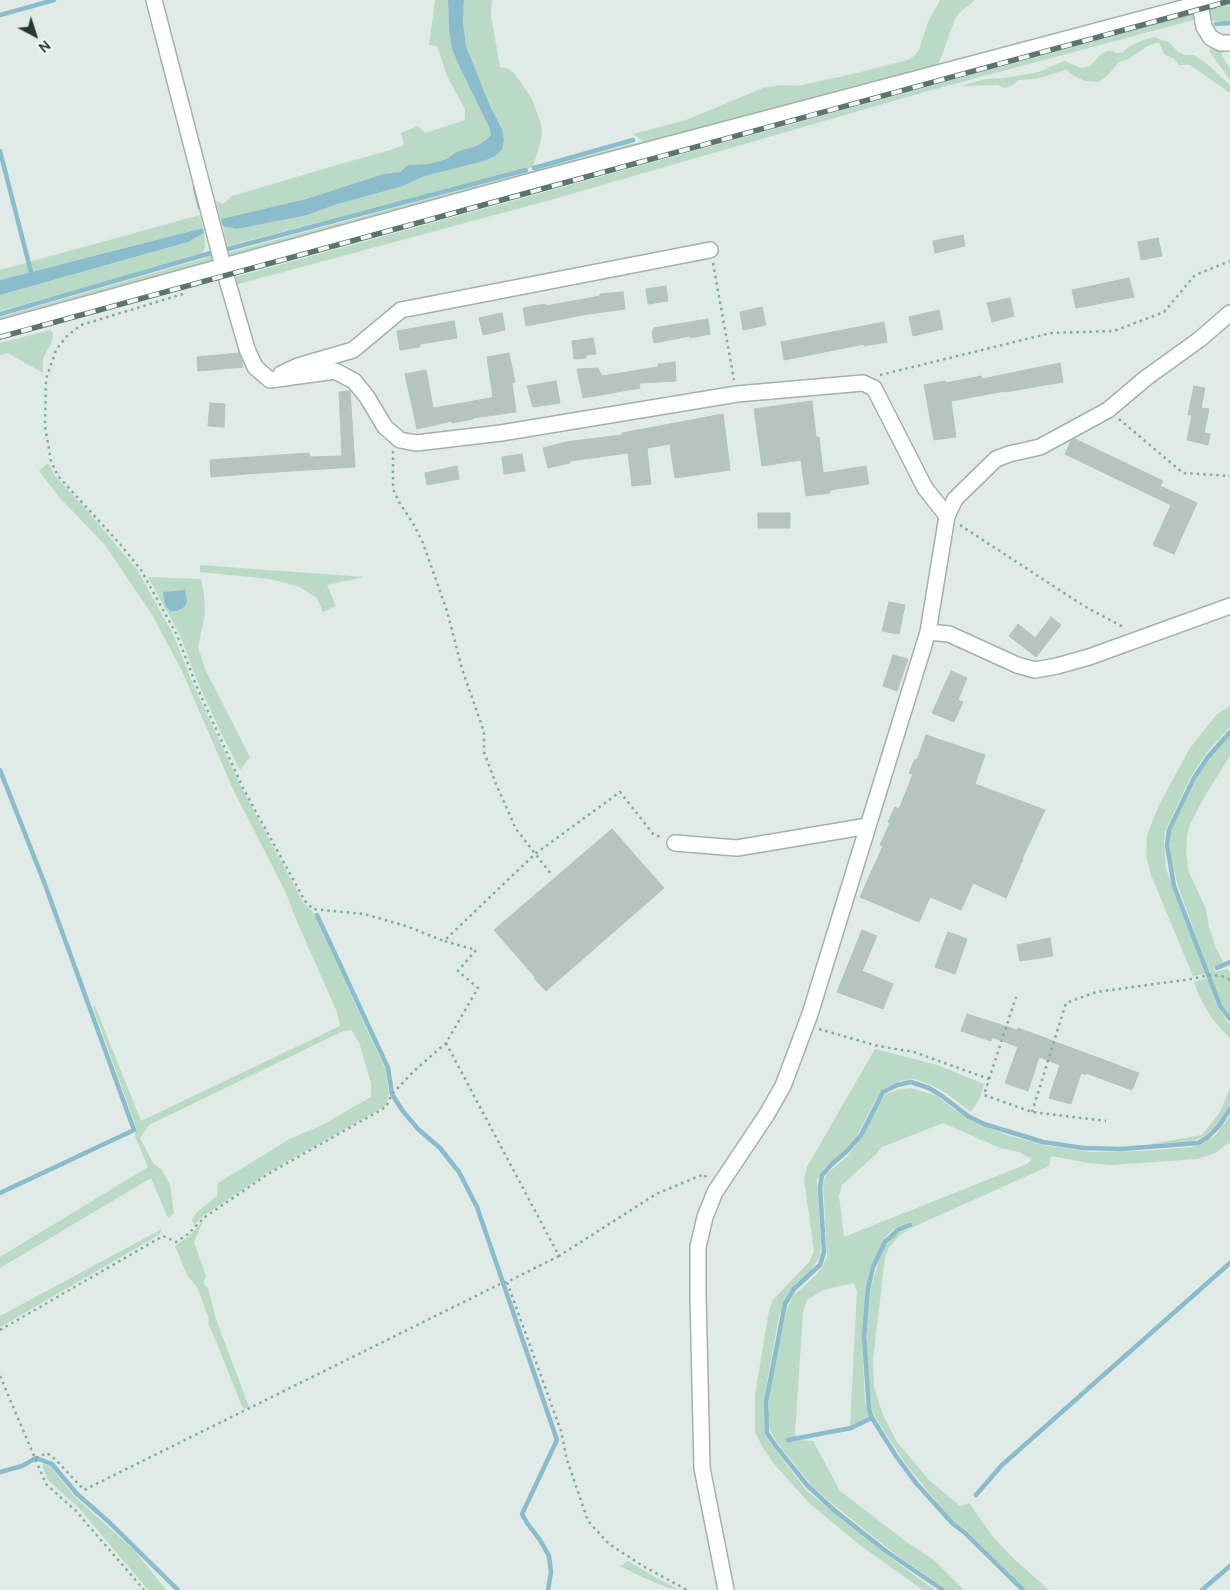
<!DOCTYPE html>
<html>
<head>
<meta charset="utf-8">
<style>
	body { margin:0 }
	#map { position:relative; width:1230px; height:1590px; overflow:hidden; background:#e0eae6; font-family:Manrope,sans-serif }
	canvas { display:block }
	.north { position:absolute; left:10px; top:10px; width:50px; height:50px; -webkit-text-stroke:4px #f0f7f4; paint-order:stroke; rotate:140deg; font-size:14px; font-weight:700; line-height:20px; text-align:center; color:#223935 }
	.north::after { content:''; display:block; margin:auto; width:18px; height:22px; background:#223935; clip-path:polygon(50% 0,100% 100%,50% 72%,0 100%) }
</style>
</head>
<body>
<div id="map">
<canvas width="1230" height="1590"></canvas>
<div class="north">N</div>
</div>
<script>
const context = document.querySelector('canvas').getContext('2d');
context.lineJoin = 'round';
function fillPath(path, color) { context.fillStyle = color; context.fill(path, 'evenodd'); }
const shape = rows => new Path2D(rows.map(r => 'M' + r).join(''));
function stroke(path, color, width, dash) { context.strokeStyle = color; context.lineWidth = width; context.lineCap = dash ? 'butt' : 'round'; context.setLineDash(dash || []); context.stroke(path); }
fillPath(shape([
	[435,0,448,0,449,31,452,49,460,68,489,127,491,135,486,140,476,146,456,152,448,159,428,164,408,165,400,172,384,175,306,199,221,221,216,201,223,204,232,196,337,165,387,151,404,145,401,133,418,126,425,133,465,120,465,109,447,76,437,46,429,45],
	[464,0,492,0,491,15,500,67,507,68,515,74,532,99,540,121,542,132,540,143,533,167,227,246,223,226,237,229,308,215,334,205,400,187,425,176,484,161,504,140,502,129,490,106,466,46,463,21],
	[940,0,975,0,960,12,955,19,938,66,229,259,227,253,643,141,633,134,686,120,763,88,780,85,797,86,857,73,907,60,914,56,919,50,928,22],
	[1230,4,1230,21,1214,21,1205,11],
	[1196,13,1197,19,928,91,554,199,235,285,232,278],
	[1154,37,1170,43,1178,52,1185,55,1194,55,1206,63,1230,85,1230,93,1190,65,1179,65,1174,59,1164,54,1159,42,1148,46,1128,59,1119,62,1107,76,1098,82,1085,81,1074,76,1066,70,1036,79,1018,80,1013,85,1005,88,997,85,961,86,985,79,1005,78,1039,72,1064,61,1082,68,1090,66,1101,54,1110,50,1116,53,1122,53,1130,46,1143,40],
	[1213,44,1222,49,1222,56,1230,68,1230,80,1209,51],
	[200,215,203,228,0,280,0,270],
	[204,233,205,248,200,255,0,311,0,295,188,242],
	[213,254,214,260,212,264,0,323,0,317,206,258],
	[50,330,53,333,52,341,43,359,43,373,8,353,0,355,0,343],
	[48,463,56,477,85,508,138,571,173,634,193,684,241,787,303,902,313,912,386,1071,389,1094,385,1106,269,1172,203,1216,194,1225,192,1220,196,1213,217,1196,218,1183,288,1140,322,1125,371,1097,371,1083,359,1042,351,1030,341,1032,149,1125,140,1138,153,1163,162,1170,170,1185,174,1214,168,1218,151,1178,0,1268,0,1257,148,1167,135,1136,136,1127,93,1007,95,1006,141,1121,340,1026,337,1012,295,917,286,893,232,787,182,671,151,613,105,545,61,499,39,471],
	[200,565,364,577,327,585,336,606,323,612,317,598,300,587,270,579,200,572],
	[148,577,201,579,204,594,205,614,198,647,205,669,250,757,240,770,222,735,198,683,180,635],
	[1230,706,1230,727,1208,751,1190,778,1165,831,1164,843,1166,869,1206,974,1193,976,1151,875,1146,856,1147,835,1160,803,1190,748,1217,714],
	[1230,733,1230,756,1206,794,1191,822,1187,834,1186,851,1188,870,1206,909,1209,927,1216,948,1224,963,1214,967,1215,972,1227,969,1230,972,1230,1016,1220,1003,1178,886,1171,858,1170,844,1170,832,1198,776,1215,750],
	[1207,978,1216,1004,1230,1025,1230,1039,1211,1017,1199,996,1194,982],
	[875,1049,937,1065,984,1084,980,1098,971,1112,946,1093,929,1084,913,1079,900,1081,883,1089,875,1101,858,1134,846,1149,824,1168,817,1180,821,1246,820,1256,810,1272,793,1288,785,1301,779,1316,767,1382,764,1415,765,1435,773,1447,806,1490,888,1556,935,1590,923,1590,861,1546,809,1503,775,1465,763,1448,755,1432,755,1395,769,1310,773,1300,810,1261,814,1251,804,1179,807,1167],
	[911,1088,937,1096,955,1110,981,1125,1007,1135,1048,1146,1091,1152,1142,1151,1193,1147,1215,1136,1230,1116,1230,1142,1215,1153,1198,1159,1111,1165,1089,1163,1051,1156,1049,1166,911,1228,899,1236,889,1247,885,1257,873,1360,874,1388,883,1415,897,1442,929,1480,960,1506,969,1503,993,1537,1014,1559,1049,1590,1025,1590,965,1529,953,1522,905,1463,876,1419,871,1407,868,1388,866,1340,871,1287,882,1250,896,1234,911,1228,910,1224,892,1230,885,1238,870,1269,862,1339,865,1401,870,1419,850,1426,857,1291,854,1283,823,1290,807,1300,803,1312,795,1434,799,1440,813,1441,840,1491,908,1543,934,1560,964,1590,947,1590,895,1554,835,1506,812,1486,776,1441,770,1430,768,1417,769,1401,775,1363,787,1308,793,1296,816,1275,823,1266,827,1256,823,1184,826,1174,847,1157,855,1146,863,1134,877,1106,886,1094,897,1090],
	[943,1123,1000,1148,1019,1152,1032,1159,1027,1164,844,1237,839,1196,842,1185,875,1155,882,1147],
	[1230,1088,1230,1105,1228,1109,1219,1125,1206,1135,1193,1141,1150,1144,1202,1135,1220,1112],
	[203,1221,194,1242,206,1276,203,1283,208,1288,216,1319,249,1407,243,1409,212,1331,208,1325,209,1319,197,1287,187,1275,175,1246,189,1236],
	[162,1229,159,1235,0,1327,0,1316],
	[43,1463,50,1466,75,1497,135,1551,166,1590,148,1590,79,1508,48,1480,43,1468],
	[628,1561,655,1577,678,1589,669,1588,644,1578,620,1566]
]), '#badac5');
fillPath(shape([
	[448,0,464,0,463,21,466,46,490,106,502,129,504,140,502,150,495,156,484,161,425,176,400,187,334,205,308,215,237,229,223,226,221,221,222,219,306,199,384,174,400,172,408,165,428,164,447,159,456,152,476,146,486,140,491,135,489,127,460,68,452,49,449,31],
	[203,228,204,233,188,242,0,295,0,280],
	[185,590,187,602,184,607,177,611,170,611,165,605,163,592]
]), '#8bbccc');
stroke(shape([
	[0,15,54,0],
	[1216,24,1230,23],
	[0,151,31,272],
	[534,168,633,140],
	[195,188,200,208],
	[228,249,526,170],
	[0,314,211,253],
	[1230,732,1208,757,1194,778,1169,830,1167,845,1174,886,1220,1006,1230,1019],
	[0,770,44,882,134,1130,0,1193],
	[317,915,388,1068,392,1094,402,1110,418,1129,440,1148,459,1172,477,1207,557,1440,522,1514,527,1523,540,1540,549,1556,551,1572,548,1590],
	[1217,968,1230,962],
	[910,1225,898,1230,885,1242,873,1267,868,1289,864,1337,869,1409,872,1418,896,1456,916,1483,953,1524,964,1532,1023,1590],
	[788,1440,851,1428,872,1418],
	[0,1472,22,1466,36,1458,52,1464,77,1494,109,1522,178,1590],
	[976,1495,1002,1465,1230,1263],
	[943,1590,887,1552,834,1510,807,1485,775,1445,767,1433,766,1402,785,1304,794,1289,820,1265,824,1252,820,1187,822,1175,831,1165,847,1151,861,1135,883,1092,897,1085,911,1082,929,1088,942,1096,968,1116,984,1124,1043,1142,1083,1148,1121,1149,1198,1143,1208,1137,1219,1126,1230,1109],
	[1202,1590,1230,1566]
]), '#8bbccc', 4.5);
const building = shape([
	[963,235,965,246,935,253,933,241,963,235],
	[1158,238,1162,256,1141,260,1138,242,1158,238],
	[1129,278,1134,297,1076,308,1072,290,1129,278],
	[666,286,668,301,648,304,646,289,666,286],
	[623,292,625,309,588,314,526,326,523,308,545,304,546,306,600,296,600,294,623,292],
	[1010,298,1014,316,992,322,987,303,1010,298],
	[762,307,766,325,743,330,740,312,762,307],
	[939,310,943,329,913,336,909,317,939,310],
	[502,313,505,330,483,335,479,318,502,313],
	[708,319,710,334,690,338,690,336,654,343,652,332,654,328,708,319],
	[454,321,457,338,420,344,420,347,400,350,397,331,454,321],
	[884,322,887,342,864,346,864,344,784,360,781,342,884,322],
	[593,338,596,354,586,355,586,358,574,359,572,341,593,338],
	[239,353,243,367,198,371,197,357,239,353],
	[509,353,515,382,512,383,516,412,473,418,473,419,452,423,452,421,417,429,405,374,426,370,433,407,434,408,491,398,493,397,487,357,509,353],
	[675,362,676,381,639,383,640,388,583,398,577,369,598,368,602,376,658,367,658,364,675,362],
	[1060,363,1063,382,1005,392,1005,391,951,401,956,437,934,440,924,385,945,381,946,383,981,376,982,379,1060,363],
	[556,381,560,403,533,407,527,386,556,381],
	[1194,386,1205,388,1201,408,1209,409,1204,433,1210,434,1208,445,1187,440,1192,415,1188,415,1194,386],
	[350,391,355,467,260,473,211,477,210,460,309,453,310,457,342,456,339,392,350,391],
	[812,401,816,437,819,437,823,473,866,466,869,484,830,490,830,493,806,496,801,460,762,466,754,409,812,401],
	[210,403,225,404,224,427,208,426,210,403],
	[723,414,730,470,675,478,670,444,647,448,651,484,632,486,628,453,570,461,570,463,548,468,543,448,566,442,622,435,622,433,723,414],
	[1075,439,1163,481,1160,486,1197,503,1174,554,1153,545,1171,505,1065,454,1071,441,1075,439],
	[522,454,525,471,504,474,502,457,522,454],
	[457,466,459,479,427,485,425,473,457,466],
	[758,513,790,513,790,528,758,528,758,513],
	[889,602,905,605,899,634,882,631,889,602],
	[1051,617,1061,625,1036,657,1009,636,1018,624,1035,638,1051,617],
	[893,655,908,659,897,691,883,686,893,655],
	[951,671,967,678,958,700,963,702,954,722,932,713,951,671],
	[926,735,985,755,975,784,1045,810,1022,859,1023,859,1006,898,973,883,961,910,930,897,919,922,860,897,883,846,880,845,890,823,888,822,895,807,899,809,913,774,909,773,915,759,917,760,926,735],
	[612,829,664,888,546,991,534,978,535,977,494,930,612,829],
	[862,930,877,936,862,971,893,984,883,1009,837,992,862,930],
	[948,932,967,939,955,974,935,967,948,932],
	[1050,938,1053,956,1020,961,1017,945,1050,938],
	[967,1014,1017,1030,1018,1028,1139,1073,1132,1090,1086,1073,1086,1075,1081,1073,1071,1104,1049,1098,1060,1065,1039,1057,1028,1091,1005,1083,1018,1047,992,1037,991,1041,961,1031,967,1014]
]);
fillPath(building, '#b5c4bf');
stroke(building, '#b3c3be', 1);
const street = shape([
	[154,0,223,266,247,349,255,367,270,380,335,371,354,381,367,397,385,427,400,440,416,443,501,433,737,394,863,383,874,388,925,488,947,516],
	[1209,0,1200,4,1204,27,1211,38,1221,43,1230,43],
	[0,328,535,180,1213,0],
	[281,374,298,366,353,350,401,310,710,250],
	[928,632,949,634,1017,665,1035,670,1057,666,1089,657,1230,606],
	[675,843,737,848,868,826],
	[726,1590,702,1468,698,1296,698,1247,705,1217,715,1192,767,1114,783,1086,810,1014,928,632,947,516,955,499,996,459,1009,454,1040,447,1108,410,1146,378,1200,339,1230,313]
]);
stroke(street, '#a3b1ad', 18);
stroke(shape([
	[713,263,734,380],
	[183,294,81,325,67,336,56,350,46,379,45,426,51,461,58,476,120,544,141,570,177,635,196,685,243,788,305,901,313,909,364,914,406,926,444,941],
	[880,375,1051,333,1114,331,1164,312,1195,275,1230,261],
	[1119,419,1183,473,1230,476],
	[393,451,393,489,399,502,414,525,423,543,447,611,462,669,484,732,484,752,496,784,516,829,551,874],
	[960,525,1084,606,1125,628],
	[819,1029,878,1046,914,1052,989,1079,984,1095,1032,1112,1106,1121],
	[446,1043,559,1256,656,1194,704,1174,707,1179],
	[989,1079,1016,997],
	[1032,1112,1066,1003,1096,992,1192,979,1209,975,1222,976,1230,980],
	[559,1256,507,1282,561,1431,567,1460,588,1521,609,1544,643,1566,687,1590],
	[0,1330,163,1236,176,1242,188,1234,205,1217,268,1174,386,1107,392,1094,415,1070,446,1043,478,988,458,971,476,950,444,941,535,854,620,792,654,835,661,837],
	[0,1376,46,1484,76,1511,144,1590],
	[36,1458,47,1453,56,1460,84,1490,502,1283,507,1282]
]), '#82aba2', 2.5, [2.5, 4]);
stroke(street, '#fff', 15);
const rail = shape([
	[0,337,1230,1]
]);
stroke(rail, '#5c7570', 5.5);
stroke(rail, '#f0f7f4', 4, [11]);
</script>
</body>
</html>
